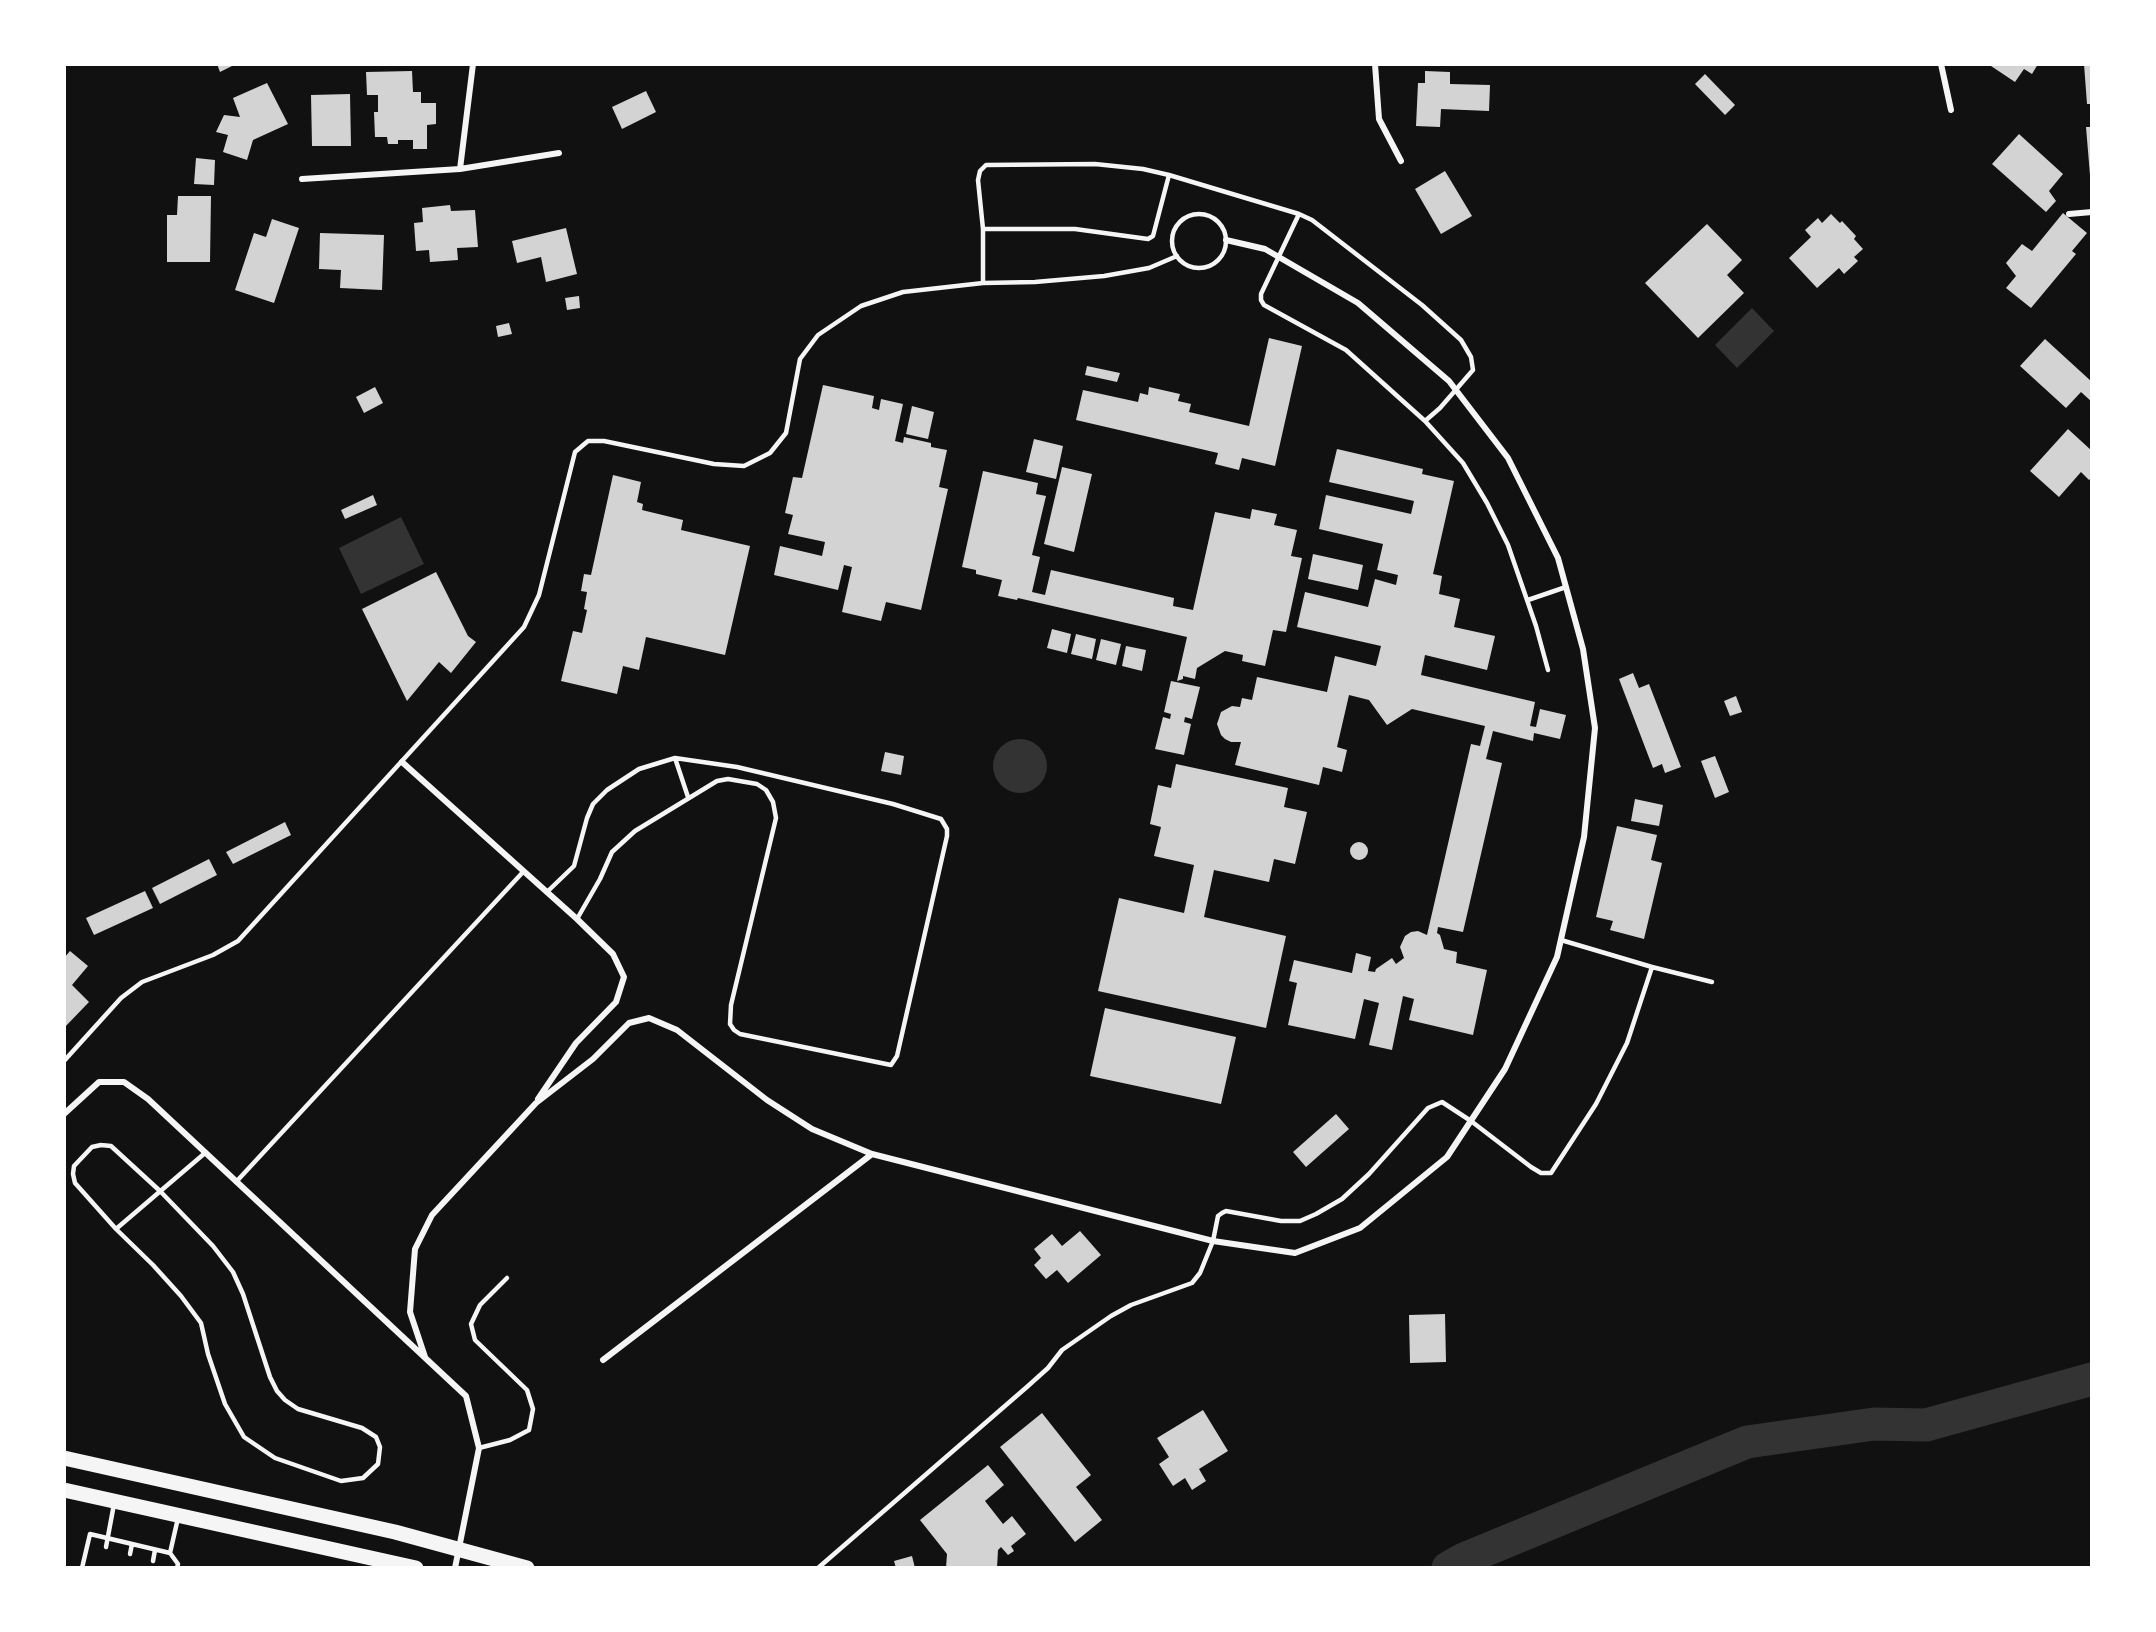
<!DOCTYPE html>
<html>
<head>
<meta charset="utf-8">
<style>
	body { margin:0 }
	#map { position:relative; width:2156px; height:1632px; overflow:hidden; background:#111; font-family:"IBM Plex Sans",sans-serif }
	canvas { display:block }
	.frame { position:absolute; inset:0; border:66px solid #fff; pointer-events:none }
</style>
</head>
<body>
<div id="map">
<canvas width="2156" height="1632"></canvas>
<div class="frame"></div>
</div>
<script>
const context = document.querySelector('canvas').getContext('2d');
context.lineJoin = 'round';
function fillPath(path, color) { context.fillStyle = color; context.fill(path, 'evenodd'); }
const shape = rows => new Path2D(rows.map(r => 'M' + r).join(''));
function stroke(path, color, width, dash) { context.strokeStyle = color; context.lineWidth = width; context.lineCap = dash ? 'butt' : 'round'; context.setLineDash(dash || []); context.stroke(path); }
fillPath(shape([
	[1752,308,1774,331,1737,368,1715,345],
	[401,517,424,564,361,594,339,548],
	'993 766a27 27 0 1 1 54 0a27 27 0 1 1-54 0Z'
]), '#333');
stroke(shape([
	[1448,1568,1464,1559,1747,1442,1874,1424,1926,1425,2092,1379]
]), '#333', 33);
fillPath(shape([
	[217,64,236,64,220,72],
	[1988,64,2038,64,2032,74,2024,69,2015,82],
	[2084,64,2092,64,2092,104,2087,104],
	[412,71,413,92,421,92,421,103,436,103,436,124,427,125,427,149,413,149,413,140,398,140,398,144,388,144,387,137,375,137,374,112,378,112,378,95,367,95,366,72],
	[1425,71,1450,72,1450,84,1490,85,1489,111,1441,109,1440,127,1416,126,1418,83,1425,83],
	[1705,74,1735,105,1725,115,1695,84],
	[267,83,288,124,253,140,247,160,223,152,228,135,216,132,224,115,240,117,233,98],
	[646,91,656,112,622,129,612,107],
	[350,94,351,146,312,146,311,95],
	[2086,127,2092,127,2092,175,2090,175],
	[2019,134,2063,174,2049,191,2056,201,2046,212,1992,164],
	[196,158,215,160,214,185,194,184],
	[1445,171,1472,216,1441,234,1415,189],
	[178,196,211,196,210,262,167,262,167,215,177,215],
	[450,205,451,211,475,210,478,247,457,248,458,260,430,262,429,250,416,251,414,223,423,222,422,208],
	[2063,213,2087,233,2072,251,2076,254,2031,308,2006,288,2016,276,2006,263,2022,244,2032,251],
	[1831,214,1840,223,1842,221,1856,236,1854,239,1863,249,1854,257,1858,261,1844,274,1839,268,1817,288,1789,258,1811,237,1805,230,1818,218,1822,223],
	[272,219,299,228,274,303,235,290,254,233,266,237],
	[1707,224,1742,260,1727,275,1744,293,1698,338,1645,283],
	[566,228,577,274,546,282,541,257,517,263,512,241],
	[320,233,384,235,382,290,340,288,341,270,319,269],
	[579,296,580,308,567,310,565,298],
	[509,323,512,334,498,337,496,326],
	[1269,338,1302,346,1275,466,1242,458,1239,470,1215,464,1218,453,1076,420,1083,390,1138,402,1140,393,1148,395,1149,387,1180,394,1178,401,1191,404,1189,412,1249,426],
	[2045,339,2092,382,2092,402,2081,392,2066,408,2020,366],
	[1087,366,1120,373,1117,382,1085,375],
	[823,385,874,396,872,408,879,410,881,399,903,404,895,441,903,443,904,437,931,443,931,447,947,450,939,487,948,489,921,610,886,602,881,621,842,612,852,567,844,565,838,590,774,575,780,546,822,556,825,542,788,534,793,515,785,513,793,477,802,478],
	[375,387,383,403,364,413,356,397],
	[912,406,934,412,928,439,906,434],
	[2068,429,2092,451,2092,477,2089,480,2081,472,2059,497,2030,471],
	[1034,439,1063,446,1056,479,1026,472],
	[1337,449,1423,469,1422,474,1454,481,1433,574,1442,576,1439,594,1460,599,1454,627,1495,636,1487,670,1425,655,1421,675,1535,702,1530,726,1536,727,1540,709,1566,715,1560,739,1534,733,1533,741,1493,731,1486,759,1502,763,1463,932,1438,927,1437,933,1440,935,1444,949,1457,952,1456,963,1487,970,1473,1035,1409,1020,1414,999,1403,996,1392,1050,1369,1045,1379,1003,1364,999,1355,1039,1288,1025,1297,983,1289,981,1294,960,1352,973,1356,953,1371,957,1368,971,1375,972,1376,969,1392,958,1396,964,1404,958,1400,947,1405,936,1411,932,1418,931,1427,935,1471,744,1480,746,1485,726,1412,709,1387,725,1369,700,1349,695,1337,747,1347,750,1342,772,1323,767,1319,785,1235,765,1241,742,1231,742,1225,739,1221,735,1217,724,1221,712,1232,706,1240,707,1242,698,1252,700,1257,677,1327,692,1335,656,1376,666,1381,646,1297,627,1305,592,1368,607,1375,579,1396,585,1398,575,1377,570,1383,544,1319,529,1326,495,1411,514,1414,501,1329,482],
	[1062,467,1092,474,1074,552,1044,544],
	[983,471,1038,483,1036,494,1046,496,1032,555,1040,557,1032,592,1045,595,1051,570,1174,598,1173,606,1193,610,1215,512,1250,519,1252,509,1277,514,1274,525,1297,530,1291,556,1302,558,1286,632,1273,630,1265,666,1242,661,1243,655,1225,651,1197,668,1195,679,1183,676,1183,679,1177,681,1187,637,1018,598,1017,600,998,596,1002,580,976,574,976,570,962,567],
	[613,475,641,482,637,502,643,504,642,510,683,520,681,530,750,546,725,655,646,637,639,670,623,666,617,694,561,681,573,631,582,633,587,610,584,609,587,592,581,591,584,574,591,575],
	[373,495,377,505,345,519,341,510],
	[1313,554,1363,565,1358,590,1308,579],
	[436,572,468,636,476,642,451,673,439,662,407,701,362,609],
	[1052,629,1071,634,1067,653,1047,648],
	[1076,634,1096,639,1092,659,1071,654],
	[1101,639,1121,644,1116,665,1096,660],
	[1126,646,1146,650,1142,671,1122,666],
	[1633,673,1639,688,1649,684,1681,767,1665,773,1662,764,1653,768,1619,679],
	[1171,681,1200,687,1192,719,1185,717,1184,722,1191,724,1184,755,1155,749,1163,717,1170,719,1171,714,1164,712],
	[1736,696,1742,712,1730,716,1724,701],
	[885,752,904,756,901,775,881,771],
	[1715,756,1729,792,1715,798,1701,761],
	[1176,764,1288,788,1284,807,1307,812,1295,864,1274,859,1269,882,1214,870,1204,917,1286,936,1266,1028,1098,991,1119,898,1184,913,1194,865,1154,856,1161,827,1150,824,1158,785,1171,788],
	[1635,799,1663,805,1659,826,1631,821],
	[285,822,291,835,233,864,226,852],
	[1617,826,1657,835,1651,860,1662,863,1644,939,1610,930,1613,921,1596,917],
	'1350 851a9 9 0 1 1 18 0a9 9 0 1 1-18 0Z',
	[209,859,217,875,160,904,152,888],
	[145,891,153,908,94,935,86,918],
	[70,951,88,966,72,985,89,1002,64,1028,64,958],
	[1105,1008,1236,1037,1221,1104,1090,1076],
	[1336,1114,1349,1129,1306,1167,1293,1152],
	[1080,1231,1101,1255,1068,1283,1057,1270,1046,1279,1034,1265,1041,1258,1034,1249,1052,1234,1062,1246],
	[1445,1314,1446,1362,1410,1363,1409,1315],
	[1203,1410,1228,1451,1199,1469,1206,1481,1192,1490,1185,1478,1173,1486,1159,1464,1169,1457,1157,1438],
	[1042,1413,1091,1475,1076,1487,1102,1520,1075,1542,1000,1447],
	[988,1465,1004,1485,985,1501,1003,1524,1012,1516,1026,1534,1011,1546,1014,1551,1008,1555,1001,1547,998,1550,997,1568,946,1568,947,1554,920,1520],
	[912,1556,915,1568,896,1568,894,1561]
]), '#d3d3d3');
stroke(shape([
	[1299,214,1261,294,1261,300,1264,305,1346,350,1425,421,1463,463,1487,503,1508,545,1536,626,1548,670],
	'1172 241a27 27 0 1 1 54 0a27 27 0 1 1-54 0Z',
	[983,229,1075,229,1148,239,1153,236,1169,175],
	[983,283,983,229,978,180,980,171,986,165,1095,164,1143,169,1169,175,1299,214,1312,220,1422,305,1461,340,1471,357,1473,370,1440,408,1425,421],
	[1528,600,1566,587],
	[675,758,688,797],
	[548,891,574,866,587,818,593,804,607,790,639,769,675,758,737,767,893,804,941,819,947,829,947,836,897,1056,891,1065,740,1034,734,1030,730,1024,731,1005,776,818,773,802,766,790,757,784,728,779,717,781,635,831,612,852,600,879,577,919],
	[1561,940,1652,967,1712,982],
	[64,1061,121,998,142,982,213,955,238,941,524,627,539,595,575,452,588,441,604,441,714,464,744,466,770,453,786,433,800,359,818,335,861,306,903,292,983,283,1035,282,1104,276,1149,268,1177,256],
	[101,1145,111,1146,160,1191,213,1246,233,1272,243,1294,270,1377,277,1391,285,1400,298,1409,362,1428,376,1437,380,1447,378,1464,363,1478,341,1481,275,1458,244,1437,225,1404,208,1354,201,1323,181,1296,153,1265,116,1229,75,1183,73,1174,74,1166,92,1147,101,1145],
	[236,1182,523,872],
	[116,1229,205,1153],
	[479,1448,510,1440,529,1430,533,1409,527,1390,475,1340,471,1324,480,1305,507,1278],
	[106,1547,114,1504],
	[170,1553,178,1564,177,1568],
	[130,1554,132,1544],
	[153,1561,155,1550],
	[82,1568,90,1534,170,1553,178,1518],
	[818,1568,1028,1386,1048,1368,1062,1350,1111,1316,1131,1305,1192,1283,1200,1273,1213,1241,1218,1216,1222,1213,1226,1211,1281,1221,1300,1221,1316,1214,1342,1199,1369,1174,1428,1108,1442,1102,1471,1121,1531,1167,1541,1173,1551,1173,1596,1104,1627,1043,1652,967]
]), '#f5f5f5', 4.5);
stroke(shape([
	[1375,64,1379,119,1401,161],
	[1941,64,1951,110],
	[460,169,473,64],
	[302,179,460,169,559,153],
	[2069,214,2092,212],
	[402,762,577,919,613,954,624,977,616,1002,576,1043,538,1099],
	[64,1114,99,1082,124,1082,148,1099,466,1396,479,1448,455,1568],
	[425,1357,410,1312,415,1249,432,1215,536,1103,593,1059,629,1023,649,1018,677,1030,767,1100,812,1129,872,1154],
	[603,1360,872,1154,1213,1241,1295,1253,1360,1228,1447,1157,1505,1069,1557,957,1584,837,1595,728,1583,649,1558,558,1508,458,1449,381,1358,303,1265,249,1226,240]
]), '#f5f5f5', 6);
stroke(shape([
	[64,1458,395,1532,527,1568],
	[64,1490,416,1568]
]), '#f5f5f5', 15);
</script>
</body>
</html>
